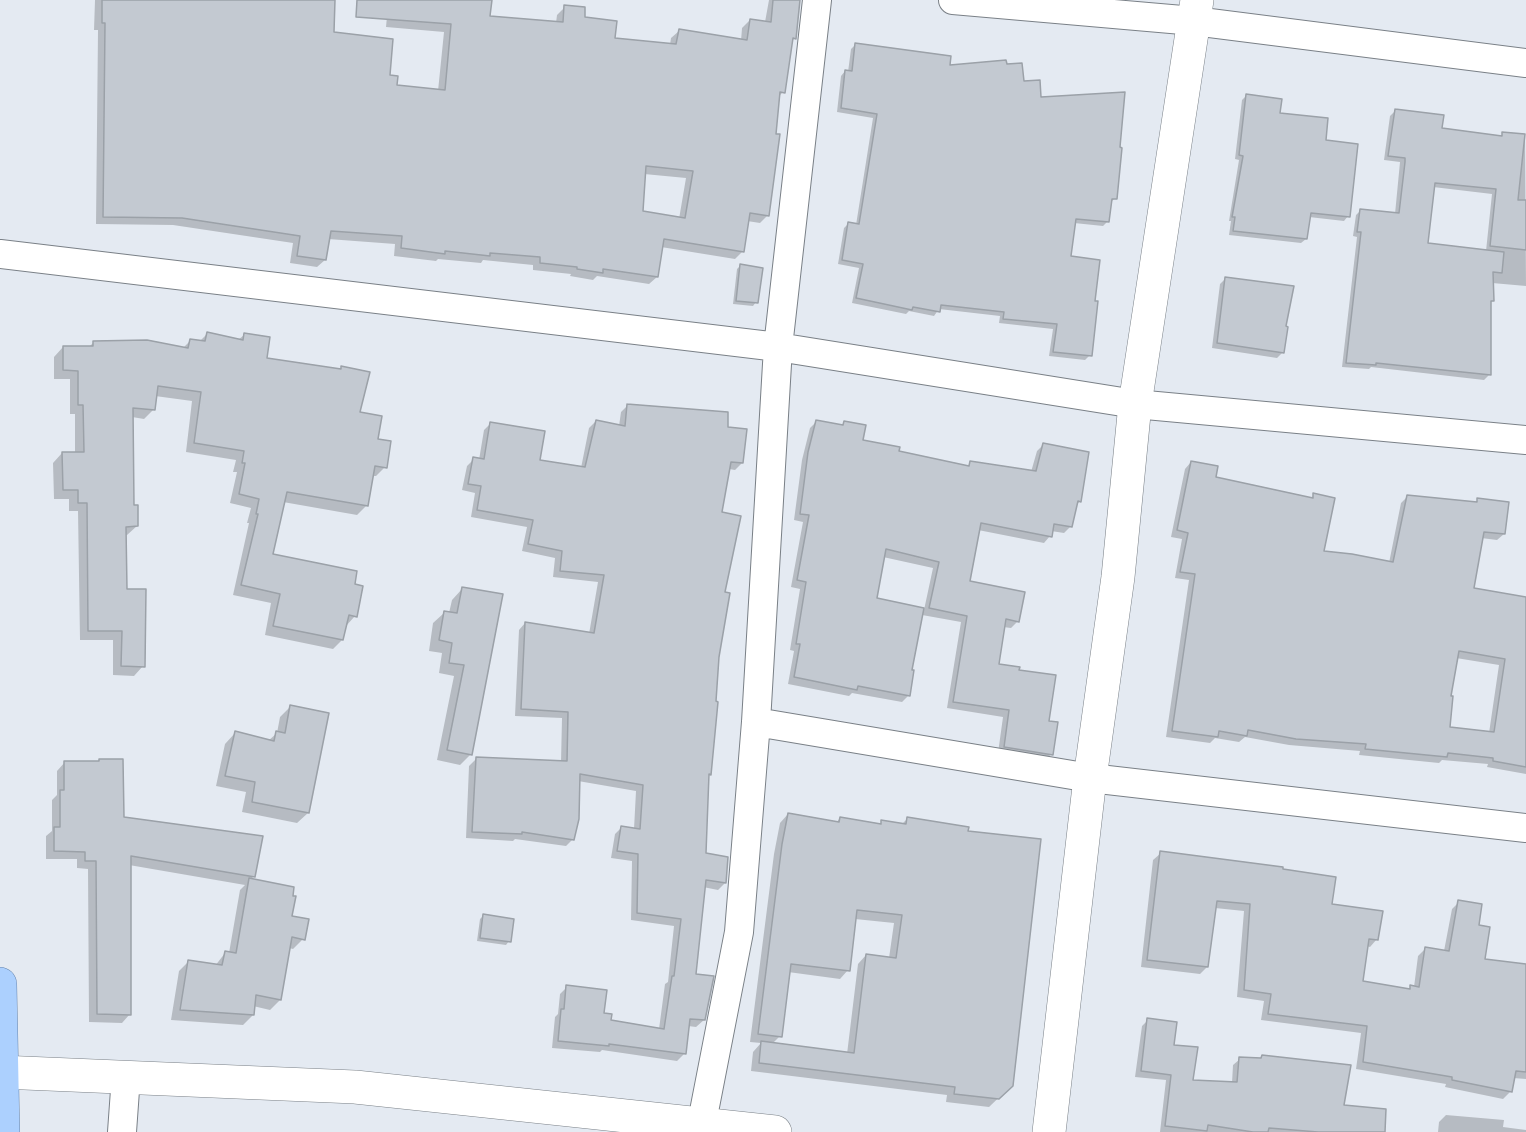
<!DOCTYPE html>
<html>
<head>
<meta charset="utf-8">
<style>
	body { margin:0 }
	canvas { display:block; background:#e4eaf2 }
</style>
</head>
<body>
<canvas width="1526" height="1132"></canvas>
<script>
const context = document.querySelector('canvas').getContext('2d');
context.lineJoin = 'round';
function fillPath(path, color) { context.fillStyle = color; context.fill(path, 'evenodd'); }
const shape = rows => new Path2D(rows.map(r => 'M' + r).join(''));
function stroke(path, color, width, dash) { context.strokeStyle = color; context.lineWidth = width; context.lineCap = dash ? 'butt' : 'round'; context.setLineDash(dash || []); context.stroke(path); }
fillPath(shape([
	[95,0,333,0,332,34,388,77,395,87,438,91,444,32,386,27,388,5,393,0,490,0,489,17,556,23,557,15,565,7,613,40,670,45,671,38,679,31,741,41,742,28,750,20,765,22,769,0,799,0,795,38,791,41,783,92,778,97,768,215,760,223,747,221,743,251,735,259,661,247,657,277,649,284,597,276,593,280,570,276,571,274,533,270,533,265,483,260,481,263,438,259,436,261,394,256,395,244,328,239,325,260,317,267,290,263,293,243,173,225,96,224,98,30,94,30],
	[644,174,686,178,679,219,641,212],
	[856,44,1022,83,1040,98,1115,198,1110,203,1108,221,1103,226,1074,223,1070,257,1090,355,1085,360,1049,356,1053,329,999,323,1000,316,939,309,934,316,909,311,906,314,852,303,859,268,838,264,844,228,849,223,856,225,873,118,837,112,841,76,845,71,848,72,851,49],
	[1246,96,1324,142,1348,216,1344,221,1309,217,1306,239,1301,243,1229,235,1231,221,1229,221,1239,160,1235,159,1242,100],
	[1395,111,1440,130,1500,137,1503,134,1525,136,1526,286,1492,283,1493,300,1490,303,1489,375,1484,380,1371,367,1369,369,1342,367,1357,237,1353,236,1356,215,1361,210,1395,214,1400,162,1384,160,1390,116],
	[1433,187,1492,194,1486,251,1426,244],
	[740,266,756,302,753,306,733,304,737,269],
	[1226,278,1282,353,1277,358,1212,348,1220,284],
	[207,334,238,340,244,335,266,360,339,370,342,367,358,413,377,440,385,467,376,476,372,476,366,506,357,515,283,502,271,555,353,585,355,616,346,626,342,640,333,649,265,635,271,603,233,595,249,523,247,523,251,508,230,503,237,472,233,472,236,460,186,452,192,401,155,396,153,410,144,419,132,417,133,507,137,526,127,535,124,535,125,591,143,666,134,676,113,675,113,640,80,640,78,511,69,511,69,499,54,499,53,463,62,453,75,453,75,414,70,414,70,379,54,379,54,357,63,347,89,347,93,343,182,349,191,340,199,342],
	[628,405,726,428,742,463,735,470,729,469,721,513,724,594,709,774,707,776,704,855,725,883,718,890,703,887,695,975,704,1020,696,1027,688,1026,684,1054,677,1061,602,1050,600,1052,552,1048,555,1017,558,1014,560,994,567,987,610,1022,659,1029,665,984,668,982,674,926,631,920,632,861,611,858,615,834,622,827,634,829,636,791,578,781,573,839,566,846,515,839,513,841,466,838,469,766,476,759,561,762,562,718,515,716,519,630,525,623,589,634,598,582,553,577,555,558,522,551,527,527,471,517,475,493,462,490,467,466,474,459,479,460,484,430,491,423,538,461,581,468,589,428,596,421,619,426,621,412],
	[817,421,841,426,844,423,861,441,897,453,967,467,971,462,1031,472,1037,451,1044,444,1080,501,1076,505,1071,526,1064,533,1051,531,1050,536,1044,543,978,530,968,582,1018,621,1011,628,1003,627,998,666,1048,722,1051,754,1045,761,998,753,1003,717,947,708,961,622,922,615,911,671,908,696,902,702,852,693,849,696,788,684,794,651,790,650,800,589,791,587,803,522,794,520,802,460,810,428],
	[883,557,933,568,924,610,875,600],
	[1191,462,1214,478,1310,499,1314,495,1322,553,1389,563,1401,503,1407,497,1475,503,1478,500,1504,534,1497,540,1481,538,1472,589,1526,599,1526,774,1487,767,1488,764,1442,760,1439,763,1359,755,1360,751,1289,745,1245,737,1239,742,1215,738,1210,743,1166,737,1189,580,1175,578,1182,539,1171,537,1185,469],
	[1456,658,1499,665,1489,733,1448,729,1449,697],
	[462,589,471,754,460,765,437,760,454,676,439,673,442,653,429,651,433,623,444,613,449,613,452,600],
	[290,707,308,813,297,823,242,812,246,792,216,786,225,744,235,733,268,741,277,733,280,717],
	[65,762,123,818,254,876,250,880,290,917,303,939,293,949,289,948,280,1000,270,1010,253,1006,253,1015,243,1025,171,1020,179,971,189,961,215,966,225,953,229,953,240,890,245,885,129,865,130,1014,122,1023,89,1022,88,869,77,868,77,859,46,859,46,836,52,831,52,800,57,795,57,771],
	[788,814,836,823,840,818,879,825,882,822,901,825,907,819,1012,1085,989,1107,946,1102,947,1095,751,1071,753,1052,761,1043,750,1042,774,854,780,823],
	[855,919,894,923,889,958,866,955,858,964,847,1054,772,1044,780,1036,788,972,840,979,848,970],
	[1161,853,1330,905,1377,939,1370,947,1366,946,1361,982,1407,990,1411,987,1414,987,1418,956,1425,949,1444,951,1452,909,1459,902,1477,926,1483,960,1526,966,1526,1079,1513,1078,1510,1092,1503,1099,1445,1087,1446,1084,1356,1069,1361,1033,1261,1020,1264,1001,1237,997,1244,911,1215,908,1207,967,1200,974,1141,967,1153,860],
	[483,916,509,941,506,945,477,941,480,919],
	[1148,1020,1172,1046,1191,1082,1232,1083,1233,1065,1240,1059,1259,1060,1262,1056,1383,1132,1160,1132,1166,1080,1135,1077,1142,1026],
	[1446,1115,1504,1120,1503,1127,1526,1130,1526,1132,1438,1132,1439,1122]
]), '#0003');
const building = shape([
	[102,0,335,0,334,32,393,39,390,75,398,76,397,85,445,90,451,24,356,17,357,0,492,0,490,16,563,22,564,5,585,7,585,17,617,21,615,38,676,44,679,29,747,40,750,19,771,22,773,0,800,0,796,39,793,38,785,93,780,92,776,134,780,134,769,216,750,213,744,252,664,239,658,277,603,269,603,273,577,269,577,267,540,263,540,257,490,253,490,256,445,251,445,254,401,248,402,236,331,231,326,260,297,256,300,236,182,218,103,217,105,23,102,23,102,0],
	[646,166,693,171,685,218,643,211,646,166],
	[855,43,951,56,950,65,1006,60,1007,64,1022,63,1024,81,1040,80,1041,97,1125,92,1120,147,1122,148,1117,199,1112,199,1109,222,1076,219,1071,256,1100,260,1095,301,1098,301,1092,356,1053,352,1057,324,1003,319,1004,312,941,305,940,312,913,307,912,310,856,298,863,264,842,260,848,222,859,224,877,114,841,108,845,70,852,71,855,43],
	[1246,94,1282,99,1280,113,1328,118,1326,140,1358,144,1350,217,1311,213,1307,239,1233,231,1235,217,1232,217,1243,156,1239,155,1246,94],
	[1395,109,1444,115,1442,128,1502,136,1502,132,1525,134,1518,200,1526,200,1526,250,1490,246,1496,189,1435,183,1428,243,1504,252,1502,273,1493,272,1494,301,1491,301,1491,375,1376,363,1376,365,1346,363,1361,232,1357,232,1360,209,1399,213,1405,162,1405,158,1388,156,1395,109],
	[740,264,763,268,758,303,736,301,740,264],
	[1225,277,1294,286,1286,326,1288,327,1284,353,1217,343,1225,277],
	[207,332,243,340,244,333,270,337,267,358,341,369,341,366,370,372,360,412,382,416,378,439,391,441,387,468,375,466,368,506,287,492,273,554,357,571,355,584,363,586,357,617,349,615,343,640,273,626,280,594,241,585,258,514,256,514,259,499,239,494,245,463,242,463,244,451,194,443,201,392,158,386,155,410,133,408,134,505,138,505,138,526,126,527,127,589,146,589,145,667,121,666,122,631,88,631,87,503,78,503,78,490,63,490,62,452,84,452,83,405,78,405,78,371,63,370,63,346,93,346,93,341,147,340,188,348,190,339,205,341,207,332],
	[627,404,728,412,728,427,747,429,743,463,731,462,722,512,741,516,725,592,730,593,719,657,716,701,718,702,711,775,709,774,706,853,728,857,726,883,706,880,696,974,714,976,705,1020,690,1019,686,1054,609,1044,609,1046,558,1041,561,1009,564,1009,566,985,607,990,604,1013,612,1014,611,1020,664,1029,672,976,674,976,681,919,637,913,638,854,617,851,621,826,640,829,643,785,580,774,579,819,574,840,522,832,522,834,472,832,476,757,567,761,568,712,521,709,525,622,594,633,604,575,560,571,562,551,528,544,533,520,477,510,481,486,468,484,473,457,484,459,490,422,545,431,540,460,585,467,596,420,625,426,627,404],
	[816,420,843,425,844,421,866,425,863,440,900,447,899,451,969,466,970,461,1036,471,1043,443,1089,452,1081,502,1078,501,1072,527,1054,524,1052,537,981,523,970,581,1025,592,1019,622,1006,619,999,664,1020,667,1019,670,1056,675,1049,721,1058,722,1053,755,1004,747,1009,710,953,702,967,616,929,608,939,562,886,549,877,598,924,608,912,670,914,670,910,696,858,686,857,690,794,677,800,644,796,644,806,582,797,580,809,515,800,514,808,452,816,420],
	[1191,461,1218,466,1216,477,1313,498,1313,493,1335,498,1324,551,1352,554,1393,562,1407,495,1477,502,1477,498,1509,502,1505,534,1484,532,1474,588,1526,597,1526,767,1493,761,1493,758,1448,753,1447,757,1365,749,1366,744,1296,739,1248,730,1247,736,1219,731,1218,737,1172,731,1195,574,1180,572,1188,533,1177,530,1191,461],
	[1459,651,1505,659,1494,732,1450,727,1453,696,1451,696,1459,651],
	[462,587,503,594,472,755,447,750,464,665,449,663,452,643,439,640,444,611,457,613,462,587],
	[290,705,329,713,309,813,252,802,255,782,225,776,235,731,274,741,276,731,285,733,290,705],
	[99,759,123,759,124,817,263,836,255,877,131,856,131,1015,97,1014,96,861,85,861,85,852,54,851,54,827,60,827,60,790,64,790,64,761,99,761,99,759],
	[788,813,839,822,840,817,881,824,881,820,906,824,907,817,969,827,968,831,1041,839,1013,1086,999,1099,954,1094,955,1087,759,1063,761,1041,854,1053,866,954,896,958,902,915,857,910,850,971,791,964,782,1037,758,1034,782,844,788,813],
	[1160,851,1283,867,1283,869,1336,877,1332,904,1383,911,1378,940,1369,939,1363,981,1410,989,1410,985,1419,987,1425,947,1449,951,1458,900,1482,904,1479,925,1490,927,1485,959,1526,964,1526,1072,1516,1071,1512,1092,1452,1080,1452,1077,1363,1062,1367,1026,1268,1014,1271,994,1244,990,1250,904,1217,901,1208,967,1147,960,1160,851],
	[249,878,294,887,293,896,296,896,292,916,309,919,305,940,292,937,281,1000,256,995,254,1015,180,1010,188,960,222,965,225,951,236,953,249,878],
	[483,914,514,919,511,942,480,938,483,914],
	[1147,1018,1177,1022,1174,1045,1198,1047,1193,1080,1237,1082,1239,1057,1261,1058,1262,1055,1351,1065,1344,1105,1386,1109,1385,1132,1318,1132,1269,1128,1268,1132,1253,1132,1208,1125,1207,1131,1165,1126,1171,1075,1141,1071,1147,1018]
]);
fillPath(building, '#c3c9d1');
stroke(building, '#9ba1a8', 1.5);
const minor = shape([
	[953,0,1194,21,1526,63],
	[0,254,778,347,1135,404,1526,440],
	[756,722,1090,778,1526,828],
	[122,1132,126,1076],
	[700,1132,739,932,756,722,778,347,817,0]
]);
const secondary = shape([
	[0,1072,355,1087,775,1132],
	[1049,1132,1090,778,1118,577,1135,404,1197,0]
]);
const trunk = shape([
	[0,984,3,1132]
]);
stroke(minor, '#7a8087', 30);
stroke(secondary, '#7a8087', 34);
stroke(trunk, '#6886ad', 34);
stroke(minor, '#fff', 28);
stroke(secondary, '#fff', 33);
stroke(trunk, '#acd0fe', 33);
</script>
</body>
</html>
